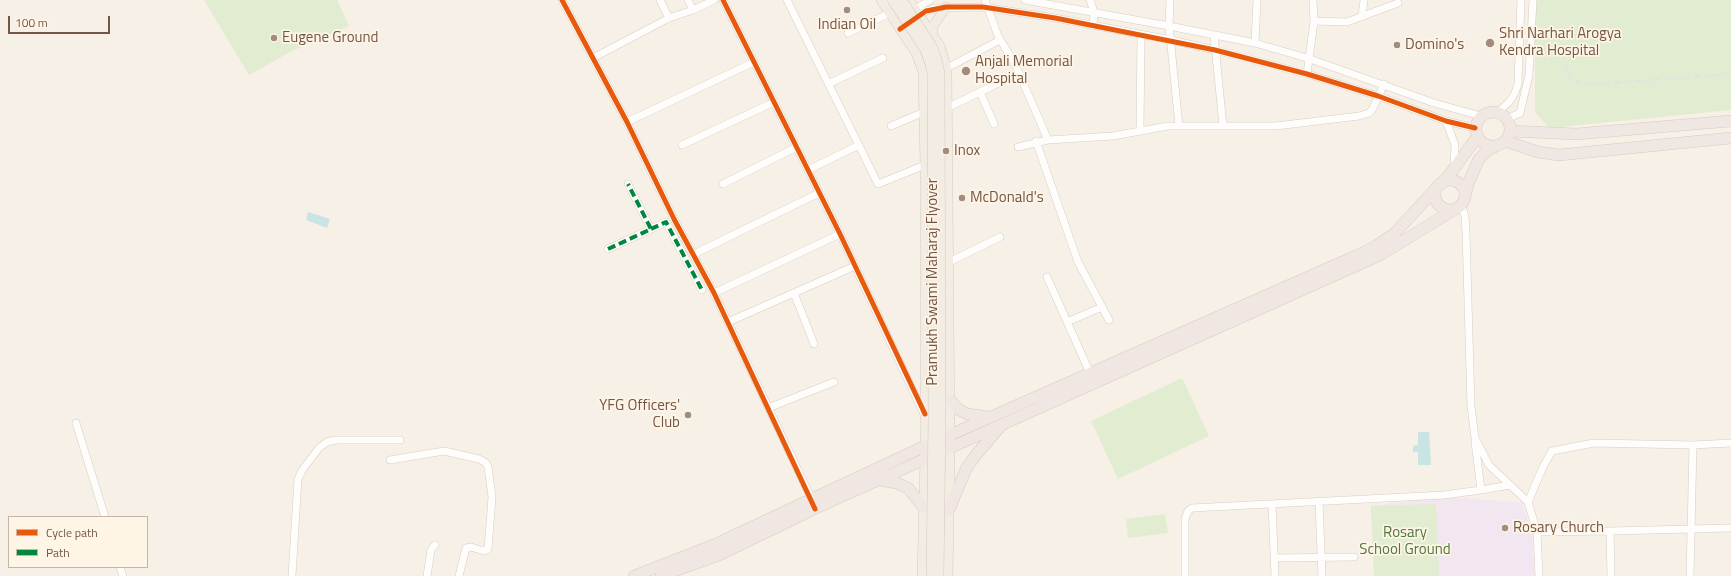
<!DOCTYPE html>
<html>
<head>
<meta charset="utf-8">
<style>
	body { margin:0 }
	#map { position:relative; width:1731px; height:576px; overflow:hidden; background:#f6f0e6; font-family:"Titillium Web",sans-serif }
	canvas { display:block }
	.legend { position:absolute; left:8px; top:516px; width:140px; height:52px; box-sizing:border-box; background:#fff5e6; border:1px solid #c7b5a6; margin:0; padding:5px 7px; list-style:none; font-size:12px; color:#735647 }
	.legend li { display:flex; align-items:center; gap:8px; height:20px }
	.legend b { width:20px; border:1px solid #c7b5a6 }
	.scale { position:absolute; left:8px; top:16px; width:102px; height:18px; box-sizing:border-box; border:2px solid #735647; border-top:0; padding-left:5px; font-size:12px; line-height:14px; white-space:nowrap; color:#735647; -webkit-text-stroke:3px #fff5e6; paint-order:stroke }
</style>
</head>
<body>
<div id="map">
<canvas width="1731" height="576"></canvas>
<ul class="legend">
<li><b style="height:5px;background:#e8590c"></b>Cycle path</li>
<li><b style="height:5px;background:#00873e"></b>Path</li>
</ul>
<div class="scale">100 m</div>
</div>
<script>
const context = document.querySelector('canvas').getContext('2d');
context.lineJoin = 'round';
function fillPath(path, color) { context.fillStyle = color; context.fill(path, 'evenodd'); }
const shape = rows => new Path2D(rows.map(r => 'M' + r).join(''));
function stroke(path, color, width, dash) { context.strokeStyle = color; context.lineWidth = width; context.lineCap = dash ? 'butt' : 'round'; context.setLineDash(dash || []); context.stroke(path); }
function drawText(font, color, halo, rows, align = 'center') {
  context.font = font + ' "Titillium Web",sans-serif'; context.lineWidth = 3.5; context.setLineDash([]); context.textBaseline = 'middle'; context.strokeStyle = halo; context.fillStyle = color; for (const [text, x, y, turn = 0] of rows) {
    context.save(); context.translate(x, y); context.rotate((+turn || 0) * Math.PI / 180); context.textAlign = isNaN(turn) ? turn : align; if (halo) context.strokeText(text, 0, 0); context.fillText(text, 0, 0); context.restore();
  }
}
fillPath(shape([
	[1435,498,1467,498,1522,503,1532,533,1535,576,1374,576,1371,506]
]), '#f2e6f0');
fillPath(shape([
	[204,0,337,0,349,26,292,51,249,75],
	[1535,0,1731,0,1731,110,1549,128,1535,112],
	[1182,378,1209,436,1118,479,1091,421],
	[1436,504,1439,576,1374,576,1371,506],
	[1165,514,1168,533,1128,538,1126,519]
]), '#e1ecd1');
fillPath(shape([
	[308,212,330,219,327,228,306,220],
	[1418,432,1429,432,1431,465,1418,465,1418,452,1413,452,1413,446,1418,445]
]), '#c8e4e5');
const minor = shape([
	[562,0,627,122,674,219,714,293,813,502],
	[660,0,669,18],
	[688,0,693,10],
	[723,0,840,234,924,414],
	[787,0,878,184,925,165],
	[985,0,998,36,1015,64,1048,140,1113,136,1168,126,1276,126,1359,116,1369,113,1372,110,1384,84],
	[1025,0,1169,26,1255,43,1310,59,1434,103,1481,116],
	[1090,0,1094,12,1093,26],
	[1170,0,1169,26,1179,126],
	[911,12,930,0],
	[1362,17,1364,0],
	[916,18,926,11,935,8,983,7,1055,18,1171,40,1215,50,1307,74,1378,96,1446,121,1475,128],
	[1314,21,1347,22,1398,3],
	[848,33,890,13],
	[1214,35,1223,126],
	[1255,43,1257,0],
	[593,58,669,18,693,10,714,0],
	[947,68,1000,40],
	[1307,74,1314,21,1313,0],
	[828,84,883,58],
	[980,92,994,124],
	[947,108,1019,73],
	[1498,112,1510,101,1515,93,1518,84,1521,0],
	[1507,119,1520,113,1529,75,1533,0],
	[1446,121,1455,145,1454,167],
	[627,122,754,62],
	[891,126,924,112],
	[1140,131,1141,35],
	[1036,141,1078,262,1109,320],
	[682,145,774,102],
	[1018,147,1048,140],
	[808,170,859,145],
	[723,184,797,147],
	[1461,205,1465,216,1466,232,1471,406,1475,438,1489,465,1528,502,1537,532,1539,576],
	[651,229,666,222,702,290],
	[608,249,651,229,628,184],
	[694,254,819,193],
	[949,262,1000,237],
	[1047,277,1090,373],
	[714,293,840,234],
	[794,293,814,344],
	[728,322,855,266],
	[1067,322,1102,307],
	[768,408,834,382],
	[76,423,105,517],
	[1475,442,1481,490,1510,485],
	[390,460,444,451,479,459,486,463,488,467,492,497,488,549,484,551,471,547,466,548,459,576],
	[1319,502,1322,576],
	[1528,502,1543,467,1552,451,1594,443,1693,445,1731,443],
	[1272,504,1275,576],
	[1610,531,1731,528],
	[1537,532,1610,531,1611,576],
	[1274,558,1354,557],
	[120,567,123,576],
	[292,576,298,479,303,469,319,448,327,442,336,440,400,440],
	[427,576,431,550,435,545],
	[1185,576,1185,519,1188,511,1192,508,1444,495,1481,490],
	[1690,576,1693,445]
]);
const major = shape([
	[881,0,916,53,923,72,925,165,925,459,922,576],
	[909,0,940,46,947,70,950,448,948,576],
	[933,35,933,26,946,7]
]);
const highway = shape([
	'1476 129a17 17 0 1 1 34 0a17 17 0 1 1-34 0Z',
	[1510,131,1576,134,1731,121],
	[1505,141,1538,152,1559,155,1731,138],
	'1435 195a15 15 0 1 1 30 0a15 15 0 1 1-30 0Z',
	[1442,183,1450,174,1477,137],
	[1465,197,1468,184,1479,159,1487,151,1498,145],
	[950,400,958,409,967,414,989,417],
	[879,480,897,483,908,488,923,507],
	[949,510,966,469,975,456,999,428],
	[634,576,716,544,925,446,1358,255,1376,246,1395,233,1438,186],
	[661,576,721,554,818,507,1380,255,1457,208]
]);
stroke(minor, '#d7cdc4', 8);
stroke(major, '#d5cbc4', 10);
stroke(highway, '#d5cbc4', 12);
stroke(minor, '#fefdfb', 7);
stroke(major, '#f2ece3', 9);
stroke(highway, '#f0e7e3', 11);
stroke(shape([
	[1564,65,1571,77,1583,85,1731,74]
]), '#e3e1e3', 2, [6, 4]);
const majorBridge = shape([
	[892,0,925,50,930,64,932,74,933,419,931,576],
	[902,0,932,46,936,56,940,73,941,420,939,576]
]);
stroke(majorBridge, '#d5cbc4', 10, []);
stroke(majorBridge, '#f2ece3', 9);
stroke(shape([
	[651,229,666,222,702,290],
	[608,249,651,229,628,184]
]), '#00873e', 4, [8, 4]);
stroke(shape([
	[562,0,627,122,674,219,714,293,815,509],
	[723,0,840,234,925,414],
	[900,29,926,11,946,7,983,7,1055,18,1215,50,1307,74,1378,96,1446,121,1475,128]
]), '#e8590c', 5);
for (const [x, y, r, color] of [
	[847,10,4,"#a18c7f"],
	[274,38,4,"#a18c7f"],
	[1490,43,5,"#a18c7f"],
	[1397,45,4,"#a18c7f"],
	[966,71,5,"#a18c7f"],
	[946,151,4,"#a18c7f"],
	[962,198,4,"#a18c7f"],
	[688,415,4,"#a18c7f"],
	[1505,528,4,"#a18c7f"]
]) { const dot = new Path2D(); dot.arc(x, y, r, 0, 2 * Math.PI); context.fillStyle = color; context.fill(dot); stroke(dot, '#fff5e6', 1.5); }
drawText('15px', '#735647', '#fff5e6', [
	["Indian Oil",847,25,"center"],
	["Shri Narhari Arogya",1499,34],
	["Kendra Hospital",1499,51],
	["Eugene Ground",282,38],
	["Domino's",1405,45],
	["Anjali Memorial",975,62],
	["Hospital",975,79],
	["Inox",954,151],
	["McDonald's",970,198],
	["YFG Officers'",680,406,"right"],
	["Club",680,423,"right"],
	["Rosary Church",1513,528]
], 'left');
drawText('15px', '#735647', '#fff5e6', [
	["Pramukh Swami Maharaj Flyover",933,282,-90]
]);
drawText('15px', '#517840', '#fff5e6', [
	["Rosary",1405,533],
	["School Ground",1405,550]
]);
</script>
</body>
</html>
